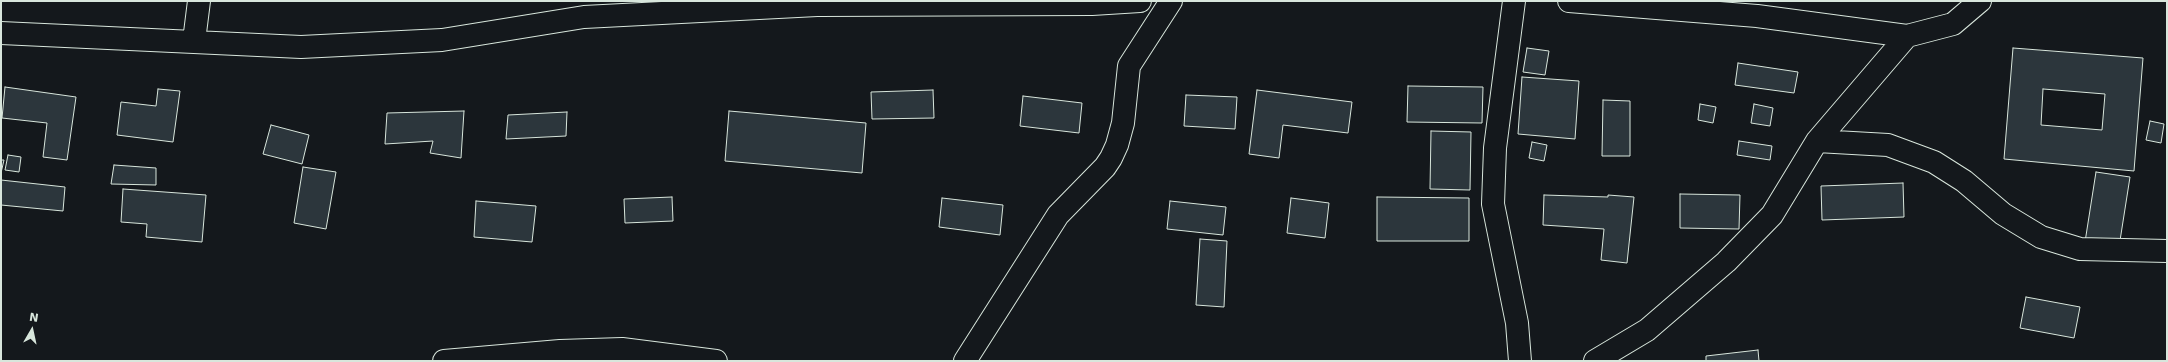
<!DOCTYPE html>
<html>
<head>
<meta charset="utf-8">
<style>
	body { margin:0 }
	#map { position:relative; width:2168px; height:362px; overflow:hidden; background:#14181c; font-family:"DejaVu Sans",sans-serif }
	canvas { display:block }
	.frame { position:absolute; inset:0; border:2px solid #d8e6dc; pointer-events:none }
	.north { position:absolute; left:12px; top:310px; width:40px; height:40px; -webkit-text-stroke:3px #14181c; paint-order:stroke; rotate:9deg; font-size:11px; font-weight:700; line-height:16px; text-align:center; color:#d8e6dc }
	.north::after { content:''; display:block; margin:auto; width:14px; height:18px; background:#d8e6dc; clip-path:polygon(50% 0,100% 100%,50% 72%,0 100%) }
</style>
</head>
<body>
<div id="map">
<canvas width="2168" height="362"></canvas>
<div class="frame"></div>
<div class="north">N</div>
</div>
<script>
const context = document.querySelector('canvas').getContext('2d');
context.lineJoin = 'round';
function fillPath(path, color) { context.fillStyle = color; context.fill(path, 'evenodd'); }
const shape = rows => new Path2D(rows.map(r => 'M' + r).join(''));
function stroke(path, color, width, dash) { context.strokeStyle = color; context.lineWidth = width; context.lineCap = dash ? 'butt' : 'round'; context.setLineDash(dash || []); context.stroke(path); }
const building = shape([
	[1527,48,1549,51,1545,75,1523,72,1527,48],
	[2013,48,2143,58,2134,171,2004,159,2013,48],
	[2043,89,2105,94,2102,130,2041,125,2043,89],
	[1738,63,1798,72,1794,93,1735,85,1738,63],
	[1522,77,1579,81,1575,139,1518,134,1522,77],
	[1408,86,1483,87,1482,123,1407,122,1408,86],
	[5,87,76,97,67,160,43,157,47,123,2,118,5,87],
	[158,89,180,91,173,142,117,135,121,102,156,106,158,89],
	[933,90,934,118,872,119,871,92,933,90],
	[1257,90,1352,102,1348,133,1283,125,1279,158,1249,154,1257,90],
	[1186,95,1237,97,1235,129,1184,126,1186,95],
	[1023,96,1082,103,1079,133,1020,126,1023,96],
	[1603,100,1630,101,1630,156,1602,156,1603,100],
	[1700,104,1716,107,1713,123,1698,120,1700,104],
	[1754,104,1773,108,1770,126,1751,123,1754,104],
	[464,111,461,158,430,153,433,141,385,144,387,113,464,111],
	[729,111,866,123,862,173,725,161,729,111],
	[567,112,566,136,506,139,508,115,567,112],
	[2150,121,2164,124,2161,143,2146,140,2150,121],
	[271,125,309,135,302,164,263,154,271,125],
	[1431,131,1471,132,1470,190,1430,189,1431,131],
	[1739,141,1772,146,1770,160,1737,155,1739,141],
	[1532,142,1547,145,1544,161,1529,158,1532,142],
	[8,155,21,157,19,172,5,170,8,155],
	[1,160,4,160,1,173,1,160],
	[114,165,156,168,156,185,111,184,114,165],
	[303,167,336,172,326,229,294,223,303,167],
	[2096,172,2130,177,2119,247,2085,242,2096,172],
	[1,180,65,187,63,211,1,205,1,180],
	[1903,183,1904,217,1822,220,1821,186,1903,183],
	[123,189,206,195,202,242,146,237,147,224,121,222,123,189],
	[1680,194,1740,195,1739,229,1680,228,1680,194],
	[1544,195,1608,197,1608,195,1634,197,1627,263,1601,260,1604,229,1543,225,1544,195],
	[672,197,673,221,625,223,624,199,672,197],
	[1377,197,1469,198,1469,241,1377,241,1377,197],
	[942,198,1003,205,1000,235,939,227,942,198],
	[1291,198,1329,203,1325,238,1287,233,1291,198],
	[476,201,536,206,532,242,474,237,476,201],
	[1170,201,1226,207,1223,235,1167,229,1170,201],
	[1200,239,1227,241,1224,307,1196,305,1200,239],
	[2026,297,2080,307,2074,338,2020,328,2026,297],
	[1758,350,1759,361,1706,361,1706,356,1758,350]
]);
fillPath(building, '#2c363c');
stroke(building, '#d8e6dc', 1);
const street = shape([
	[1514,1,1495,148,1493,204,1517,323,1520,361],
	[1569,1,1757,16,1907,36,1953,24,1980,1],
	[1,33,301,47,442,40,584,17,817,5,1092,4,1140,1],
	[194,41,199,1],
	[1817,141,1888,145,1934,162,1964,181,2003,214,2041,237,2080,249,2167,251],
	[444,361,560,351,622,349,716,361],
	[965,361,1058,215,1105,167,1111,158,1117,145,1123,123,1129,66,1171,1],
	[1595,361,1647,330,1726,262,1772,215,1817,141,1907,36]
]);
stroke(street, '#d8e6dc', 24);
stroke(street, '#14181c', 22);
</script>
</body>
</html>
